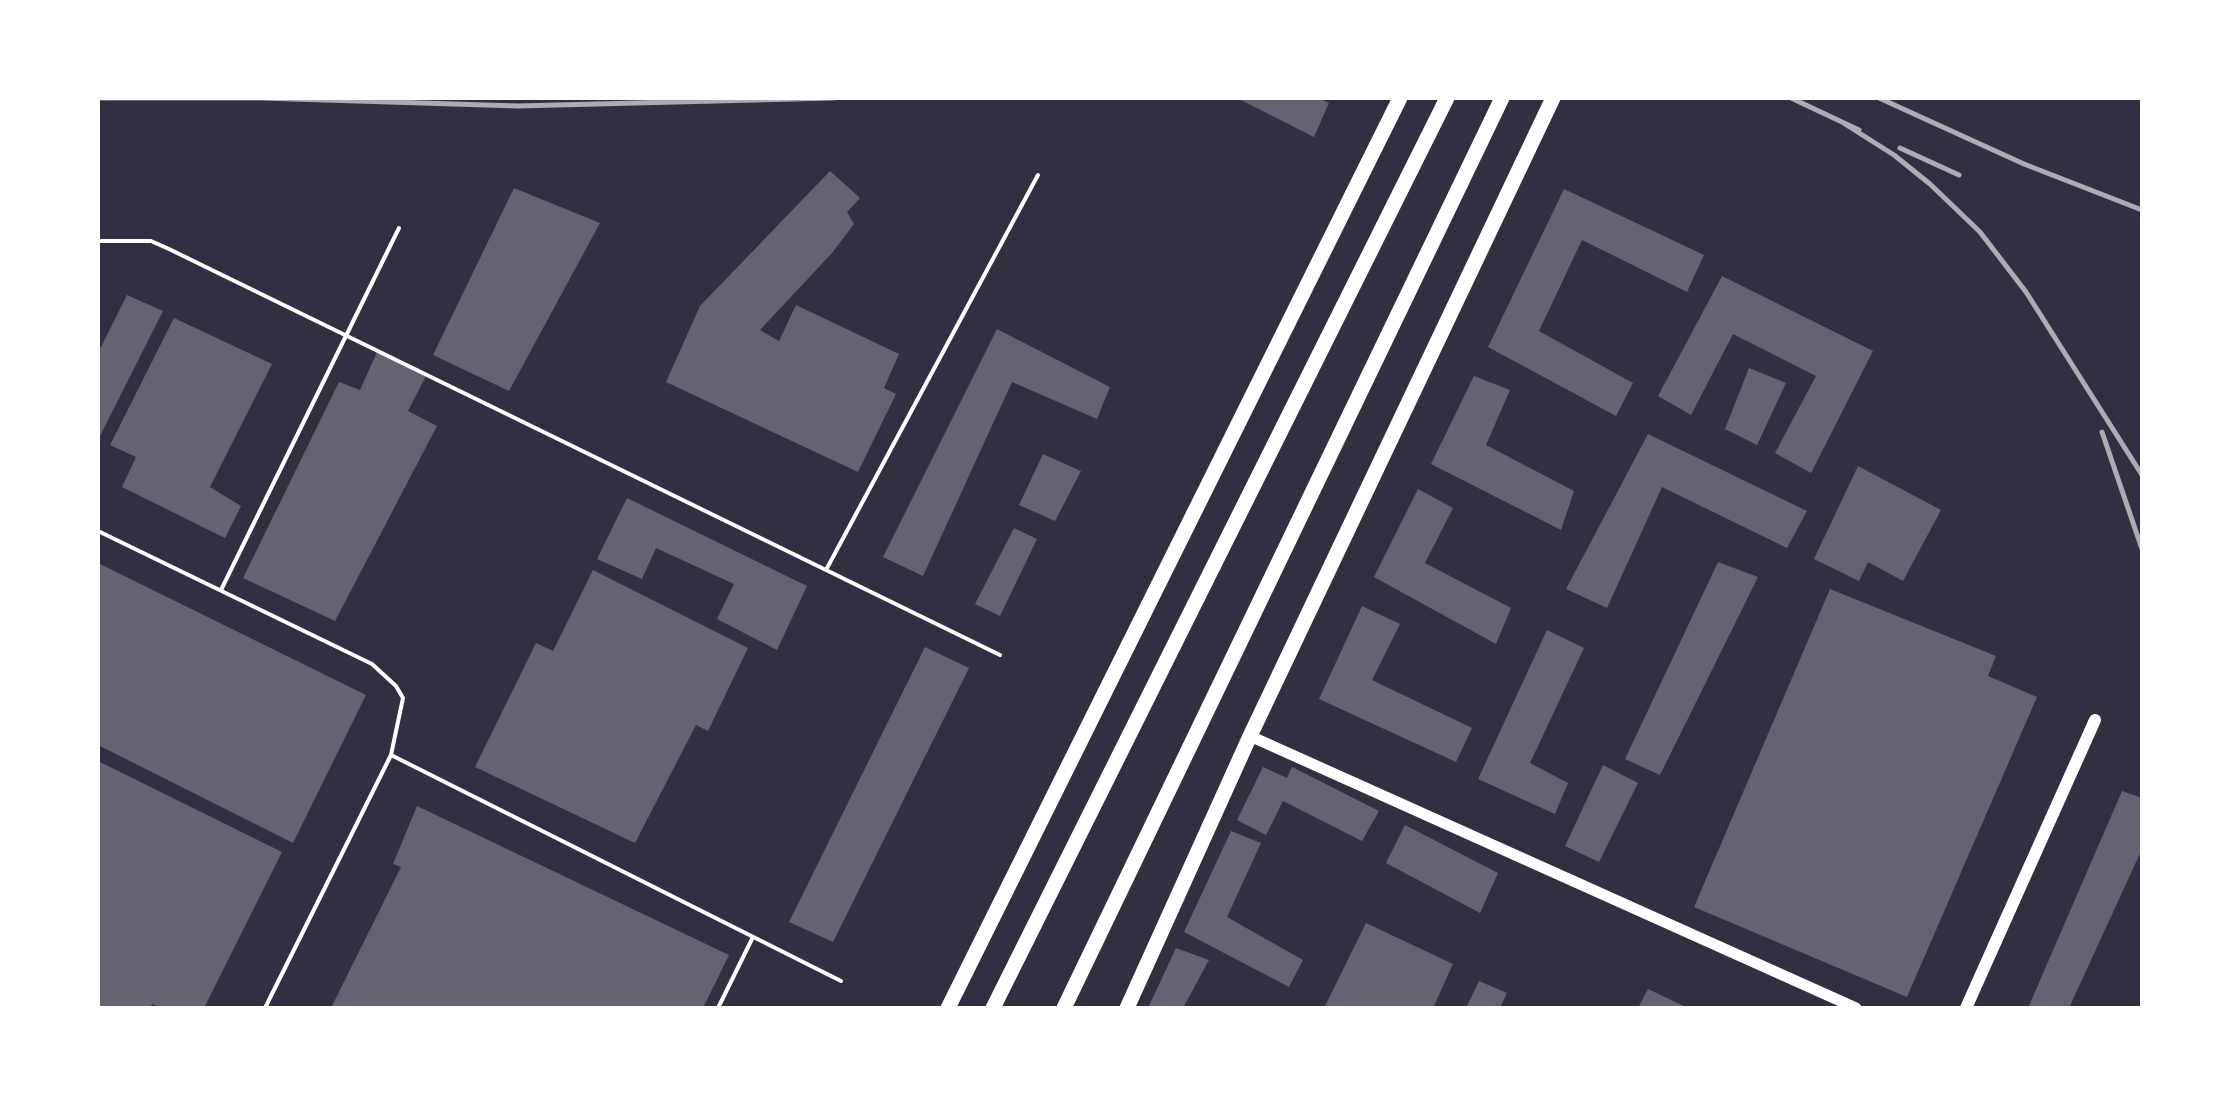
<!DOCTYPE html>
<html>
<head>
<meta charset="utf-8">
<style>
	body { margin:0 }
	#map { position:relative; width:2240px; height:1106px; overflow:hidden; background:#2d3142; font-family:Lato,sans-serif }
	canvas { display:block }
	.frame { position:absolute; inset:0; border:100px solid #fff; pointer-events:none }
</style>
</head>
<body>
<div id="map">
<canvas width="2240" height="1106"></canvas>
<div class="frame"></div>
</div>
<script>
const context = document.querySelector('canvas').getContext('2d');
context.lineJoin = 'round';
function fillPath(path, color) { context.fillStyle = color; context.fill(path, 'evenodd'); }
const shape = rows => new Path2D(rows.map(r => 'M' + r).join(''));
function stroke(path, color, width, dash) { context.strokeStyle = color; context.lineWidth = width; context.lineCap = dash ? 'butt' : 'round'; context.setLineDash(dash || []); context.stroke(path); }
fillPath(shape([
	[1237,98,1318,98,1329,103,1314,137],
	[830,171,860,198,847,212,854,224,832,253,760,330,779,341,796,305,899,354,884,388,896,394,858,472,666,382,700,306],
	[514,188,600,223,509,391,433,355],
	[1564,189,1704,255,1687,292,1582,240,1539,331,1633,383,1616,416,1488,347],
	[1722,276,1873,351,1811,473,1775,453,1816,376,1733,334,1691,415,1658,396],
	[127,295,163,311,98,440,98,353],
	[174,318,272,364,210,487,241,506,225,538,122,487,136,457,110,445],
	[997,329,1110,387,1097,419,1012,382,923,576,883,557],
	[377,352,426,376,408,411,437,426,335,621,243,578,339,382,360,390],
	[1749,368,1786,383,1757,445,1725,429],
	[1474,376,1510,390,1486,445,1574,491,1561,530,1431,464],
	[1648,434,1807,511,1787,548,1662,487,1607,608,1566,589],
	[1043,454,1081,471,1055,521,1019,505],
	[1858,466,1941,510,1903,581,1868,562,1859,581,1814,559],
	[1418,489,1453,508,1425,563,1511,608,1496,644,1374,577],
	[627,498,807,586,777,650,717,619,734,584,656,548,642,579,597,559],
	[1014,528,1037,539,1000,616,975,604],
	[1718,562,1758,577,1660,775,1625,759],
	[98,563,366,695,293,843,98,745],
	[593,570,748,648,708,731,696,725,635,843,475,767,536,643,553,651],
	[1830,589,1996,656,1988,676,2037,697,1907,997,1694,907],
	[1362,606,1400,624,1372,680,1472,728,1456,762,1319,699],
	[1547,630,1584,648,1530,763,1568,783,1555,814,1478,779],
	[925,647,969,668,833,942,789,922],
	[98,761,282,852,204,1008,162,1008,152,1004,150,1008,98,1008],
	[1603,765,1638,783,1599,862,1565,846],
	[1263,767,1287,778,1292,767,1379,811,1362,841,1283,801,1266,835,1237,820],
	[2122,791,2142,798,2142,849,2069,1008,2028,1008],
	[417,806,729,955,703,1008,331,1008,401,867,393,864],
	[1405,825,1498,873,1480,913,1386,863],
	[1231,831,1261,843,1227,917,1303,960,1289,987,1184,932],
	[1366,923,1453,964,1433,1008,1324,1008],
	[1176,948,1209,960,1183,1008,1148,1008],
	[1479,981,1507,993,1500,1008,1466,1008],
	[1648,989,1688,1008,1638,1008]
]), '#626471');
stroke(shape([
	[98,241,151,241,169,249,1000,655],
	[98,531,372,664,396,686,403,698,391,755,265,1008],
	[826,570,1038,175],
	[221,590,399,228],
	[391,755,841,981],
	[718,1008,752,939]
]), '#fff', 4);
stroke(shape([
	[1250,736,1856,1008]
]), '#fff', 11);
stroke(shape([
	[1966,1008,2095,720]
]), '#fff', 12);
stroke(shape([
	[948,1008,1400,98],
	[993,1008,1447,98],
	[1064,1008,1502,98],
	[1127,1008,1250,736,1553,98]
]), '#fff', 15);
stroke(shape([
	[98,98,261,98,518,106,833,98],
	[1791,98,1859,130],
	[1879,98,2024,164,2142,210],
	[1845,124,1894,155,1930,184,1980,232,2026,292,2142,475],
	[1900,148,1959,175],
	[2102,432,2142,549]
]), '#abadb3', 5);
</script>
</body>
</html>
